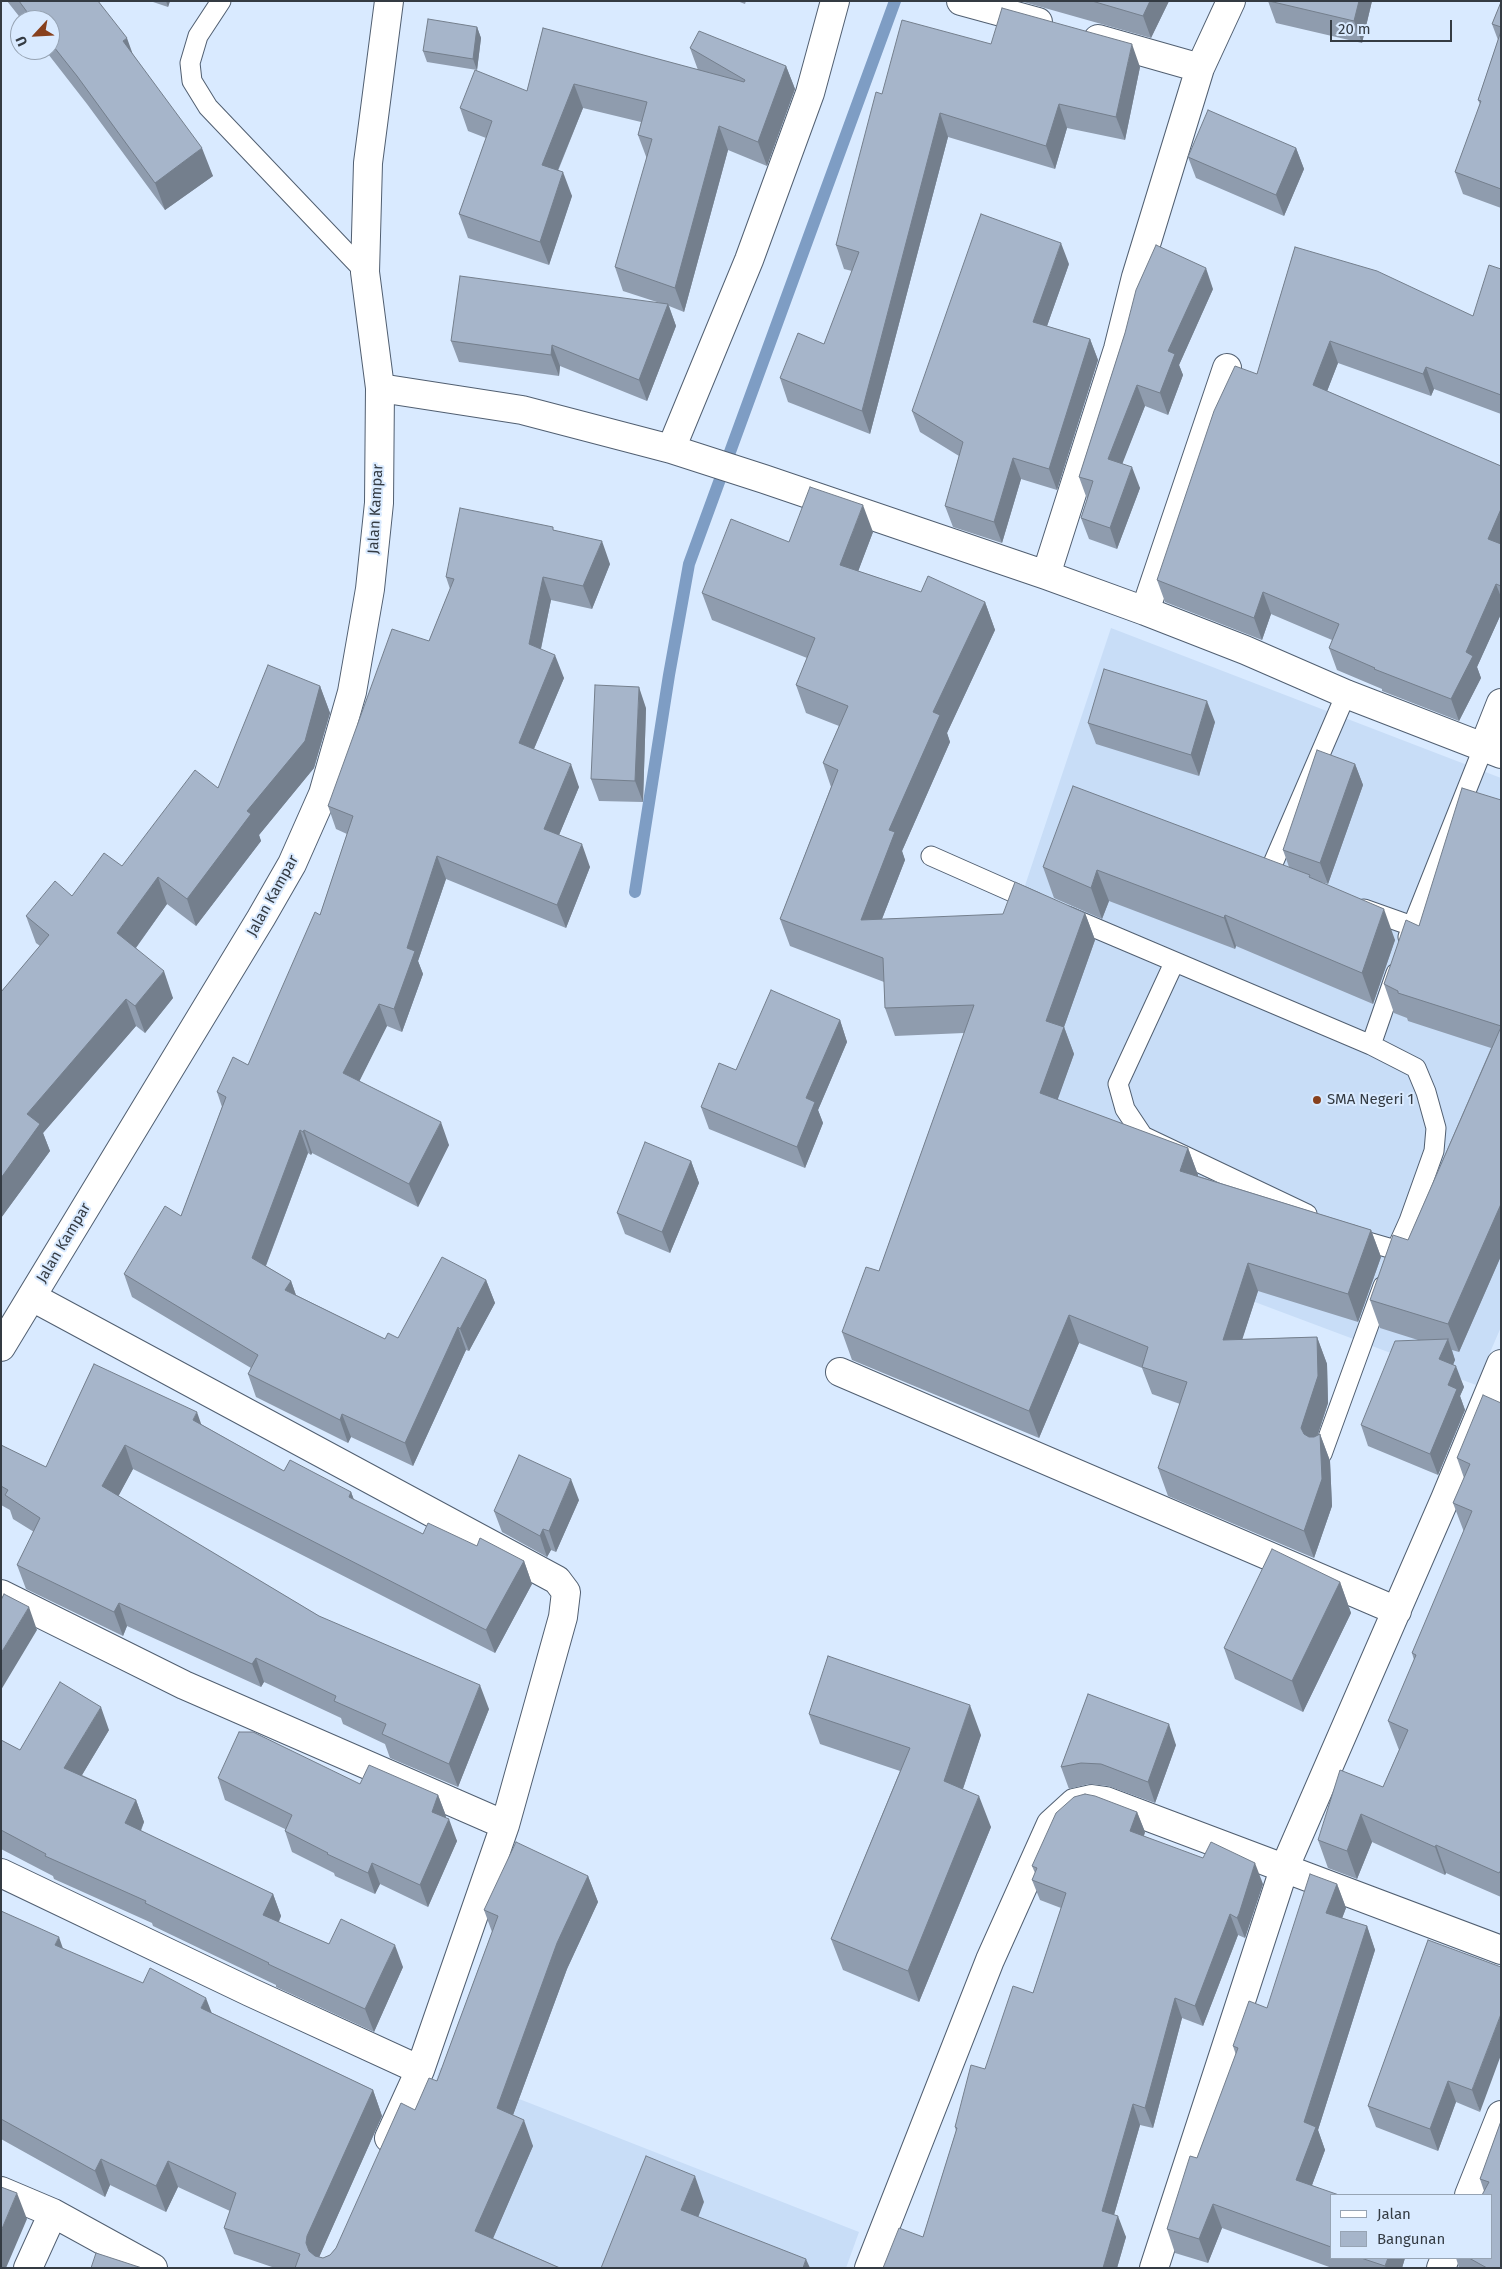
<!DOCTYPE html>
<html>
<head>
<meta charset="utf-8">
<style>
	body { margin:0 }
	#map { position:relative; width:1502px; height:2269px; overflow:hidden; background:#d9eaff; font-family:"Fira Sans",sans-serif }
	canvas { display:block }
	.frame { position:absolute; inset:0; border:2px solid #343b43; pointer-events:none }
	.legend { position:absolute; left:1330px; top:2194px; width:162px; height:65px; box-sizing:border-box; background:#d9eaff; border:1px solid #97a4b4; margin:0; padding:6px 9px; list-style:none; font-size:15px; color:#343b43 }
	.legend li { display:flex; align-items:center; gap:10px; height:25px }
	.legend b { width:25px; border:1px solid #97a4b4 }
	.north { position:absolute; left:10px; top:10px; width:50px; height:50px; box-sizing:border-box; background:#d9eaff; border:1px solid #97a4b4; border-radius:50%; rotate:245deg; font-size:14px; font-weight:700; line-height:20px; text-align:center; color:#343b43 }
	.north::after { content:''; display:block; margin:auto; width:18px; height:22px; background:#87401d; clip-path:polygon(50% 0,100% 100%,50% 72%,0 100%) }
	.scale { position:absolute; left:1330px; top:20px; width:122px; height:22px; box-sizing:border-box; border:2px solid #343b43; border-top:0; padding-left:6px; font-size:15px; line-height:18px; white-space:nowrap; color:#343b43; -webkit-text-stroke:4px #d9eaff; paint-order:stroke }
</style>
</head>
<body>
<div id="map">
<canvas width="1502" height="2269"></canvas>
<div class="frame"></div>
<ul class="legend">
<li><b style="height:6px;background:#fff"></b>Jalan</li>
<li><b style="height:14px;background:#a6b5ca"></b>Bangunan</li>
</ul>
<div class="north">U</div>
<div class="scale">20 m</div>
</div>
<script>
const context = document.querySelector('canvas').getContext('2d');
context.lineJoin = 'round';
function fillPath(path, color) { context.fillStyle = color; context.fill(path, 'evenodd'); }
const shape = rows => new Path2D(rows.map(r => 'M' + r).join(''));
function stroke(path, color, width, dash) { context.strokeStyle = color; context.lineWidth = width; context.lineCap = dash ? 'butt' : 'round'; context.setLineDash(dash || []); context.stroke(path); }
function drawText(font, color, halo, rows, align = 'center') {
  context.font = font + ' "Fira Sans",sans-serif'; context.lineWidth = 4; context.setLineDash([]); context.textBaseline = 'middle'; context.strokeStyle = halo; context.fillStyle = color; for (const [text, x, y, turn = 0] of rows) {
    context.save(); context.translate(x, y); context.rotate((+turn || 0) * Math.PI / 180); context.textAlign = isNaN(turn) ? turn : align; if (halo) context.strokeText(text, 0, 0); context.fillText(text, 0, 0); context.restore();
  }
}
fillPath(shape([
	[1111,628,1501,778,1501,1327,1476,1385,927,1179],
	[440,2068,859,2232,846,2268,372,2268]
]), '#c8ddf7');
stroke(shape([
	[635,892,669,675,689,564,895,1]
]), '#7e9dc4', 12);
const service = shape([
	[221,1,198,36,190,63,192,81,208,107,365,272],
	[931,856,1035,902],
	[1268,875,1346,694],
	[1364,909,1412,926],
	[1067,916,1371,1045,1416,1068,1426,1092,1436,1128,1434,1151,1409,1221,1396,1250,1365,1241,1352,1235],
	[1408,937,1484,746],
	[1174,963,1118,1084,1125,1109,1143,1136,1307,1214],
	[1371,1045,1396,973],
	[1322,1454,1383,1286]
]);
const minor = shape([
	[961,1,1038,22],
	[1098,39,1200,68],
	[380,388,522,410,671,449,764,479,1046,575,1145,611,1245,650,1346,694,1501,754],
	[671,449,749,260,810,93,835,1],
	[1046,575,1118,349,1136,277,1200,68,1231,1],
	[1145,611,1227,368],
	[1484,746,1501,703],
	[32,1297,557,1580,566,1592,563,1617,505,1825,420,2070,389,2138],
	[840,1372,1397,1611],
	[1,1594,184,1685,505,1825],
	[1,1873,250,1992,420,2070],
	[1,2191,53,2213,153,2268],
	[1469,2195,1501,2115],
	[28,2268,53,2213],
	[869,2268,990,1960,1051,1824,1074,1803,1092,1799,1106,1801,1501,1950],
	[1154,2268,1284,1869,1445,1499,1501,1364],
	[1441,2268,1445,2258]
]);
const tertiary = shape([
	[1,1347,261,918,292,864,323,794,352,692,370,589,379,503,380,388,365,272,368,163,389,1]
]);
stroke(service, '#515f71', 21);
stroke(minor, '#515f71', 30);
stroke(tertiary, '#515f71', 30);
stroke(service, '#fff', 19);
stroke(minor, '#fff', 28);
stroke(tertiary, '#fff', 28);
fillPath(shape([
	[7,1,98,1,213,176,165,210,87,104,45,50,50,50,50,20,22,20],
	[150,1,170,1,168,7],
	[737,1,746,1,745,4],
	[1020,1,1169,1,1151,38],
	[1268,1,1372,1,1362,43,1276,23],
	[1501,2,1501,208,1463,194,1455,172,1480,104,1478,100,1498,40,1492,24],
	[477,27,481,38,477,70,427,62,423,51],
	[543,28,698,70,690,48,786,66,795,89,767,166,728,150,684,312,669,306,676,326,647,401,560,366,559,376,459,362,451,341,660,303,623,291,615,267,647,159,638,135,641,122,583,108,558,171,572,196,549,265,468,238,459,214,486,138,468,131,460,108,527,91],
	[991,44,1140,67,1125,140,1067,128,1055,169,948,137,870,434,788,402,780,378,824,344,852,271,844,269,836,245,882,94],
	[1296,148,1304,169,1284,216,1196,178,1188,157],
	[1295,247,1473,316,1501,269,1501,414,1434,389,1431,396,1338,363,1327,391,1501,466,1501,614,1477,667,1481,678,1459,721,1382,691,1382,689,1337,670,1329,648,1332,640,1271,614,1262,640,1165,602,1157,580,1257,374],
	[1069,264,1047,326,1090,339,1098,360,1057,490,1021,479,1002,543,953,527,945,506,959,456,920,432,912,411],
	[1213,289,1179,365,1183,375,1168,415,1145,406,1122,463,1140,488,1117,549,1089,539,1081,518,1087,499,1079,477,1125,333],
	[554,530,610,564,592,609,551,600,541,649,564,678,534,749,579,787,559,835,590,867,566,928,446,879,418,961,423,974,402,1032,387,1026,359,1081,449,1145,418,1207,312,1153,311,1155,308,1153,266,1266,291,1281,296,1295,385,1339,398,1338,486,1280,495,1303,469,1351,466,1350,413,1466,351,1437,348,1443,256,1397,248,1374,251,1368,132,1297,124,1274,181,1216,222,1107,217,1092,248,1065,320,915,347,834,336,829,328,806,429,641,450,589,446,577],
	[873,532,858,571,921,592,985,602,995,630,947,733,950,742,902,851,905,860,882,919,1085,913,1095,940,1064,1027,1074,1054,1057,1100,1188,1148,1198,1175,1198,1176,1371,1230,1381,1257,1358,1322,1258,1291,1242,1339,1317,1337,1327,1364,1328,1403,1318,1435,1320,1434,1330,1461,1332,1506,1314,1558,1168,1496,1158,1468,1180,1404,1152,1394,1142,1368,1079,1343,1039,1438,852,1360,842,1332,879,1271,964,1033,895,1036,885,1008,884,982,790,946,780,919,831,787,823,763,839,726,806,713,796,685,807,658,712,620,702,593,789,542],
	[320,686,330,713,314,768,259,835,261,841,196,926,167,904,136,948,173,998,145,1033,136,1026,43,1133,50,1151,1,1218,1,992,40,946,36,943,26,916,72,896,122,866,218,788],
	[646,708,643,802,599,801,591,779],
	[1215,722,1199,776,1096,744,1088,723],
	[1355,764,1363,785,1328,884,1317,881,1395,940,1373,1004,1236,946,1235,949,1109,901,1102,919,1054,898,1043,867,1289,867,1283,850],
	[1501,800,1501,1256,1459,1352,1452,1350,1455,1360,1453,1364,1464,1387,1460,1396,1465,1410,1438,1475,1368,1446,1361,1425,1418,1340,1380,1328,1370,1300,1408,1240,1491,1048,1408,1021,1407,1018,1394,1013,1384,984,1419,926],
	[840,1020,847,1042,818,1110,823,1123,805,1168,709,1129,701,1107,736,1070],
	[691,1161,699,1183,670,1253,625,1234,617,1213],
	[94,1364,284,1471,351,1492,354,1500,423,1534,477,1546,524,1561,532,1584,495,1653,133,1469,118,1496,319,1616,489,1709,458,1787,390,1758,385,1744,343,1724,341,1718,264,1682,261,1687,127,1626,123,1636,26,1589,17,1565,34,1532,13,1519,10,1510,1,1505,1,1445,46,1467],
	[1501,1403,1501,1897,1446,1873,1445,1875,1372,1842,1357,1879,1328,1868,1318,1840,1383,1787,1399,1750,1388,1721,1414,1660,1412,1653,1464,1532,1453,1503,1464,1478,1457,1458],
	[579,1500,556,1552,551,1550,547,1557,502,1532,494,1511],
	[1340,1582,1351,1613,1303,1712,1235,1679,1224,1648],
	[1088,1694,1176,1745,1155,1803,1108,1786,1089,1784,1069,1789,1061,1767],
	[809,1714,981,1735,963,1789,991,1827,919,2002,843,1970,831,1939,900,1771,820,1744],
	[109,1730,82,1775,136,1800,144,1822,141,1831,273,1894,281,1916,279,1922,329,1944,403,1967,374,2032,276,1987,276,1985,153,1926,152,1923,54,1879,53,1876,1,1849,1,1740,20,1750],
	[218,1778,438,1795,446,1816,445,1818,457,1841,428,1907,380,1884,375,1894,335,1876,334,1873,292,1852,285,1831,285,1829,225,1800],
	[1137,1812,1145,1832,1144,1836,1263,1884,1245,1938,1238,1935,1203,2026,1182,2018,1153,2128,1140,2125,1114,2215,1126,2237,1117,2268,883,2268,923,2237,956,2131,955,2127,985,2069,1033,1993,1061,1908,1040,1900,1032,1880,1035,1873,1032,1866],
	[588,1876,598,1902,567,1969,513,2115,533,2146,493,2238,560,2268,275,2268,234,2254,224,2228,230,2211,178,2187,166,2212,110,2185,105,2197,1,2139,1,1911,63,1949,212,2013,373,2090,382,2116,319,2257,323,2258,330,2255,336,2248,415,2110,437,2081,492,1932,484,1910],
	[1337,1884,1346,1908,1342,1918,1367,1926,1375,1950,1318,2130,1325,2150,1312,2185,1331,2195,1331,2258,1405,2258,1402,2268,1332,2268,1222,2228,1208,2263,1175,2253,1167,2229,1197,2158,1236,2055,1233,2046,1267,2008],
	[1428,1940,1480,2112,1456,2102,1438,2151,1376,2127,1368,2106],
	[1501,2121,1501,2268,1459,2268,1456,2258,1491,2258,1484,2191,1480,2179]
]), '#8f9cae');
fillPath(shape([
	[166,1,170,1,168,7],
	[1150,1,1169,1,1151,38,1143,16],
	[1359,1,1372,1,1362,43,1354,21],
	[477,27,481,38,477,70,473,59],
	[127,38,137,66,123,41],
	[1132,44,1140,67,1125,140,1116,117],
	[786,66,795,89,767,166,758,142],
	[574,84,583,108,550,189,542,165],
	[1059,104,1067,128,1055,169,1046,146],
	[940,113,948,137,870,434,862,411],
	[719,126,728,150,684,312,675,288],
	[202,148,213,176,165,210,155,183],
	[1296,148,1304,169,1284,216,1276,195],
	[563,172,572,196,549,265,540,242],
	[1061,243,1069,264,1041,343,1033,322],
	[1206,268,1213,289,1179,365,1183,375,1168,415,1160,393,1168,351],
	[668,304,676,326,647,401,639,380],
	[1090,339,1098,360,1057,490,1049,469],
	[1330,341,1338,363,1321,407,1313,385],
	[552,345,560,366,559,376,551,355],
	[1426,367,1434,389,1431,396,1423,374],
	[1137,385,1145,406,1116,480,1108,459],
	[1013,458,1021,479,1002,543,994,522],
	[1132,467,1140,488,1117,549,1110,528],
	[863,505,873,532,850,593,840,565],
	[1501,509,1501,549,1488,539],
	[602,541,610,564,592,609,583,586],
	[543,577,551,600,537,667,529,644],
	[1496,584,1501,597,1501,614,1477,667,1481,678,1459,721,1451,699,1466,652],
	[1263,592,1271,614,1262,640,1254,618],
	[985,602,995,630,947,733,950,742,902,851,905,860,871,947,861,920,889,830,933,712],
	[555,655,564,678,527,765,519,743],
	[320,686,330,713,314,768,259,835,261,841,196,926,187,899,247,811],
	[639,687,646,708,643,802,635,781],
	[1207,701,1215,722,1199,776,1191,755],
	[571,764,579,787,552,852,544,829],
	[1355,764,1363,785,1328,884,1320,863],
	[582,844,590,867,566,928,557,905],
	[437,856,446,879,418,961,423,974,402,1032,394,1009,407,948],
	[1097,870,1109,901,1102,919,1091,888],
	[158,877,167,904,127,960,117,933],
	[1384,909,1395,940,1373,1004,1362,973],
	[1085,913,1095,940,1064,1027,1074,1054,1050,1121,1040,1093,1046,1021],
	[1225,915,1236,946,1235,949,1224,918],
	[164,971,173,998,145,1033,135,1006],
	[126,999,136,1026,43,1133,50,1151,1,1218,1,1178,27,1114],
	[379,1004,387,1026,352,1096,343,1073],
	[840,1020,847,1042,818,1110,823,1123,805,1168,797,1147,806,1098],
	[441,1122,449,1145,418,1207,409,1184],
	[300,1130,308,1153,260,1281,252,1258],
	[304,1130,312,1153,311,1155,303,1132],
	[1188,1148,1198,1175,1190,1198,1180,1171],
	[691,1161,699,1183,670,1253,662,1232],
	[1501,1204,1501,1256,1459,1352,1448,1324],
	[1371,1230,1381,1257,1358,1322,1348,1294],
	[1248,1263,1258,1291,1233,1368,1223,1340],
	[486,1280,495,1303,469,1351,460,1329],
	[291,1281,299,1304,285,1290],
	[1069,1315,1079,1343,1039,1438,1029,1411],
	[458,1327,466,1350,413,1466,405,1443],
	[1317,1337,1327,1364,1328,1403,1311,1455,1301,1428],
	[1448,1339,1455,1360,1447,1380,1439,1359],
	[1456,1366,1464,1387,1460,1396,1465,1410,1438,1475,1430,1454,1448,1385],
	[197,1412,205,1435,193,1420],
	[342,1414,351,1437,348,1443,340,1420],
	[1320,1434,1330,1461,1332,1506,1314,1558,1304,1531],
	[125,1445,133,1469,111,1510,102,1486],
	[571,1479,579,1500,556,1552,549,1531],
	[351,1492,360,1516,349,1497],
	[543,1529,551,1550,547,1557,540,1536],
	[524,1561,532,1584,495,1653,486,1630],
	[1340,1582,1351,1613,1303,1712,1292,1681],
	[119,1603,127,1626,123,1636,114,1612],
	[29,1607,37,1630,1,1690,1,1653],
	[256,1658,264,1682,261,1687,252,1664],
	[480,1685,489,1709,458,1787,449,1764],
	[970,1705,981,1735,955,1812,944,1781],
	[101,1707,109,1730,73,1790,64,1768],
	[1169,1724,1176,1745,1155,1803,1148,1782],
	[438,1795,446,1816,439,1833,432,1812],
	[979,1796,991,1827,919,2002,908,1971],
	[136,1800,144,1822,134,1846,125,1823],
	[1137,1812,1145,1832,1138,1852,1130,1831],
	[1361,1814,1372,1842,1357,1879,1347,1851],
	[449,1819,457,1841,428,1907,420,1885],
	[1436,1845,1446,1873,1445,1875,1435,1847],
	[372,1863,380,1884,375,1894,368,1873],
	[1255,1863,1263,1884,1245,1938,1237,1918],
	[588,1876,598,1902,567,1969,506,2134,497,2108,557,1943],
	[1337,1884,1346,1908,1335,1937,1326,1913],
	[273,1894,281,1916,271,1938,263,1915],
	[1230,1914,1238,1935,1203,2026,1195,2006],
	[1367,1926,1375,1950,1318,2130,1325,2150,1305,2204,1296,2180,1304,2122],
	[59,1937,68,1963,55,1945],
	[395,1945,403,1967,374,2032,365,2009],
	[206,1998,216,2024,201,2008],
	[1175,1998,1182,2018,1153,2128,1145,2108],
	[1501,2014,1501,2055,1480,2112,1472,2090],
	[1448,2081,1456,2102,1438,2151,1430,2129],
	[373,2090,382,2116,317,2262,316,2268,306,2243,307,2236],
	[1133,2104,1140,2125,1109,2232,1102,2211],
	[524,2120,533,2146,485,2257,475,2231],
	[101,2159,110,2185,105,2197,95,2171],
	[168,2161,178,2187,166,2212,156,2186],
	[695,2176,704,2202,691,2236,681,2210],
	[17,2193,27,2219,6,2268,1,2268,1,2231],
	[1213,2204,1222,2228,1208,2263,1199,2239],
	[1118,2216,1126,2237,1117,2268,1103,2268],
	[1388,2258,1405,2258,1402,2268,1386,2268,1385,2266],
	[806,2259,810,2268,803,2268]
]), '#747f8d');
const building = shape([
	[19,1,98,1,127,38,123,41,202,148,155,183,77,76,50,42,50,20,33,20,19,1],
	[1092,1,1150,1,1143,16,1092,1],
	[1269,1,1359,1,1354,21,1269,1],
	[1501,2,1501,27,1492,24,1501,2],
	[1002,8,1132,44,1116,117,1059,104,1046,146,940,113,862,411,780,378,798,333,824,344,859,252,836,245,876,92,882,94,902,20,991,44,1002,8],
	[428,19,477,27,473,59,423,51,428,19],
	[543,28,744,82,745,80,690,48,699,31,786,66,758,142,719,126,675,288,615,267,652,139,638,135,647,102,574,84,542,165,563,172,540,242,459,214,492,121,460,108,475,70,527,91,543,28],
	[1501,31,1501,189,1455,172,1481,101,1478,100,1501,31],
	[1208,110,1296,148,1276,195,1188,157,1208,110],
	[981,214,1061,243,1033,322,1090,339,1049,469,1013,458,994,522,945,506,963,442,912,411,981,214],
	[1156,245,1206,268,1168,351,1175,354,1160,393,1137,385,1108,459,1132,467,1110,528,1081,518,1093,481,1079,477,1125,333,1136,290,1156,245],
	[1295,247,1377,271,1473,316,1489,265,1501,269,1501,395,1426,367,1423,374,1330,341,1313,385,1501,466,1501,509,1488,539,1501,544,1501,586,1496,584,1466,652,1473,656,1451,699,1374,669,1375,668,1329,648,1339,624,1263,592,1254,618,1157,580,1214,411,1235,366,1257,374,1295,247],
	[460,276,668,304,639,380,552,345,551,355,451,341,460,276],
	[810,487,863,505,840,565,921,592,928,576,985,602,933,712,940,715,889,830,895,832,861,920,1003,914,1015,882,1085,913,1046,1021,1064,1027,1040,1093,1188,1148,1180,1171,1371,1230,1348,1294,1248,1263,1223,1340,1317,1337,1318,1376,1301,1428,1304,1434,1309,1437,1314,1437,1320,1434,1322,1479,1304,1531,1158,1468,1187,1382,1142,1367,1148,1347,1069,1315,1029,1411,842,1332,866,1267,879,1271,974,1005,885,1008,883,958,780,919,838,770,823,763,848,706,796,685,815,638,702,593,731,519,789,542,810,487],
	[460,508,553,527,553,530,602,541,583,586,543,577,529,644,555,655,519,743,571,764,544,829,582,844,557,905,437,856,407,948,415,951,394,1009,379,1004,343,1073,441,1122,409,1184,304,1130,303,1132,300,1130,252,1258,291,1281,285,1290,385,1339,388,1333,398,1338,442,1257,486,1280,460,1329,458,1327,405,1443,342,1414,340,1420,248,1374,258,1355,124,1274,165,1206,181,1216,226,1097,217,1092,233,1057,248,1065,315,912,320,915,353,816,328,806,392,629,429,641,454,579,446,577,460,508],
	[268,665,320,686,305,741,247,811,251,814,187,899,158,877,117,933,164,971,135,1006,126,999,27,1114,40,1124,1,1178,1,992,49,935,26,916,55,881,72,896,104,853,122,866,195,770,218,788,268,665],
	[1104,669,1207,701,1191,755,1088,723,1104,669],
	[595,685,639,687,635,781,591,779,595,685],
	[1317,750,1355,764,1320,863,1283,850,1317,750],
	[1073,786,1310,875,1309,877,1384,909,1362,973,1225,915,1224,918,1097,870,1091,888,1043,867,1073,786],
	[1462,788,1501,800,1501,1026,1398,993,1398,991,1384,984,1406,920,1419,926,1462,788],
	[771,990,840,1020,806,1098,815,1102,797,1147,701,1107,719,1063,736,1070,771,990],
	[1501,1027,1501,1204,1448,1324,1370,1300,1393,1235,1408,1240,1501,1027],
	[645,1142,691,1161,662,1232,617,1213,645,1142],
	[1448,1339,1439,1359,1456,1366,1448,1385,1457,1389,1430,1454,1361,1425,1395,1341,1448,1339],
	[94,1364,197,1412,193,1420,284,1471,290,1460,351,1492,349,1497,423,1534,428,1523,477,1546,480,1538,524,1561,486,1630,125,1445,102,1486,319,1616,480,1685,449,1764,382,1734,386,1724,334,1701,336,1696,256,1658,252,1664,119,1603,114,1612,17,1565,40,1518,5,1495,8,1490,1,1486,1,1445,46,1467,94,1364],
	[1483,1395,1501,1403,1501,1870,1499,1873,1436,1845,1435,1847,1361,1814,1347,1851,1318,1840,1340,1770,1383,1787,1408,1730,1388,1721,1416,1655,1412,1653,1472,1511,1453,1503,1470,1464,1457,1458,1483,1395],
	[519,1455,571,1479,549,1531,543,1529,540,1536,494,1511,519,1455],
	[1272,1549,1340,1582,1292,1681,1224,1648,1272,1549],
	[4,1594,29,1607,1,1653,1,1600,4,1594],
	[828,1656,970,1705,944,1781,979,1796,908,1971,831,1939,910,1748,809,1714,828,1656],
	[60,1682,101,1707,64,1768,136,1800,125,1823,273,1894,263,1915,329,1944,341,1919,395,1945,365,2009,268,1964,269,1963,145,1903,146,1901,45,1856,46,1854,1,1830,1,1740,20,1750,60,1682],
	[1088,1694,1169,1724,1148,1782,1101,1764,1081,1763,1061,1767,1088,1694],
	[239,1732,253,1732,360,1784,369,1765,438,1795,432,1812,449,1819,420,1885,372,1863,368,1873,327,1854,328,1853,285,1831,292,1815,218,1778,239,1732],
	[1085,1794,1095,1796,1137,1812,1130,1831,1203,1858,1211,1842,1255,1863,1239,1914,1237,1918,1230,1914,1195,2006,1175,1998,1145,2108,1133,2104,1102,2211,1118,2216,1103,2268,883,2268,899,2228,923,2237,957,2128,955,2127,971,2065,985,2069,1013,1986,1033,1993,1066,1893,1032,1880,1037,1868,1032,1866,1056,1813,1074,1797,1085,1794],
	[516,1842,588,1876,557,1943,497,2108,524,2120,475,2231,560,2268,295,2268,300,2254,224,2228,236,2193,168,2161,156,2186,101,2159,95,2171,1,2119,1,1911,59,1937,55,1945,143,1983,150,1968,206,1998,201,2008,373,2090,307,2236,306,2243,309,2251,315,2256,323,2258,330,2255,336,2248,401,2103,415,2110,429,2078,437,2081,498,1916,484,1910,516,1842],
	[1310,1874,1337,1884,1326,1913,1367,1926,1304,2122,1316,2127,1296,2180,1339,2195,1331,2195,1331,2247,1213,2204,1199,2239,1167,2229,1190,2156,1197,2158,1238,2048,1233,2046,1249,2001,1267,2008,1310,1874],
	[1428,1940,1501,1967,1501,2014,1472,2090,1448,2081,1430,2129,1368,2106,1428,1940],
	[1501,2121,1501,2268,1487,2268,1469,2258,1491,2258,1491,2195,1482,2195,1489,2182,1480,2179,1501,2121],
	[646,2156,695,2176,681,2210,806,2259,803,2268,601,2268,646,2156],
	[1,2187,17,2193,1,2231,1,2187],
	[96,2253,142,2268,91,2268,96,2253],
	[1361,2258,1388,2258,1385,2266,1361,2258]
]);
fillPath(building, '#a6b5ca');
stroke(building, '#747f8d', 1);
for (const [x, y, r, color] of [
	[1317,1100,5,"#87401d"]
]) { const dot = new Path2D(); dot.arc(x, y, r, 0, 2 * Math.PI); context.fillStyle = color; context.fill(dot); stroke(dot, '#d9eaff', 2); }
drawText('15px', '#343b43', '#d9eaff', [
	["Jalan Kampar",376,509,-87],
	["Jalan Kampar",273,896,-61],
	["Jalan Kampar",64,1243,-59]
]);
drawText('15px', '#343b43', '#d9eaff', [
	["SMA Negeri 1",1327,1100]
], 'left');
</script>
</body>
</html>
